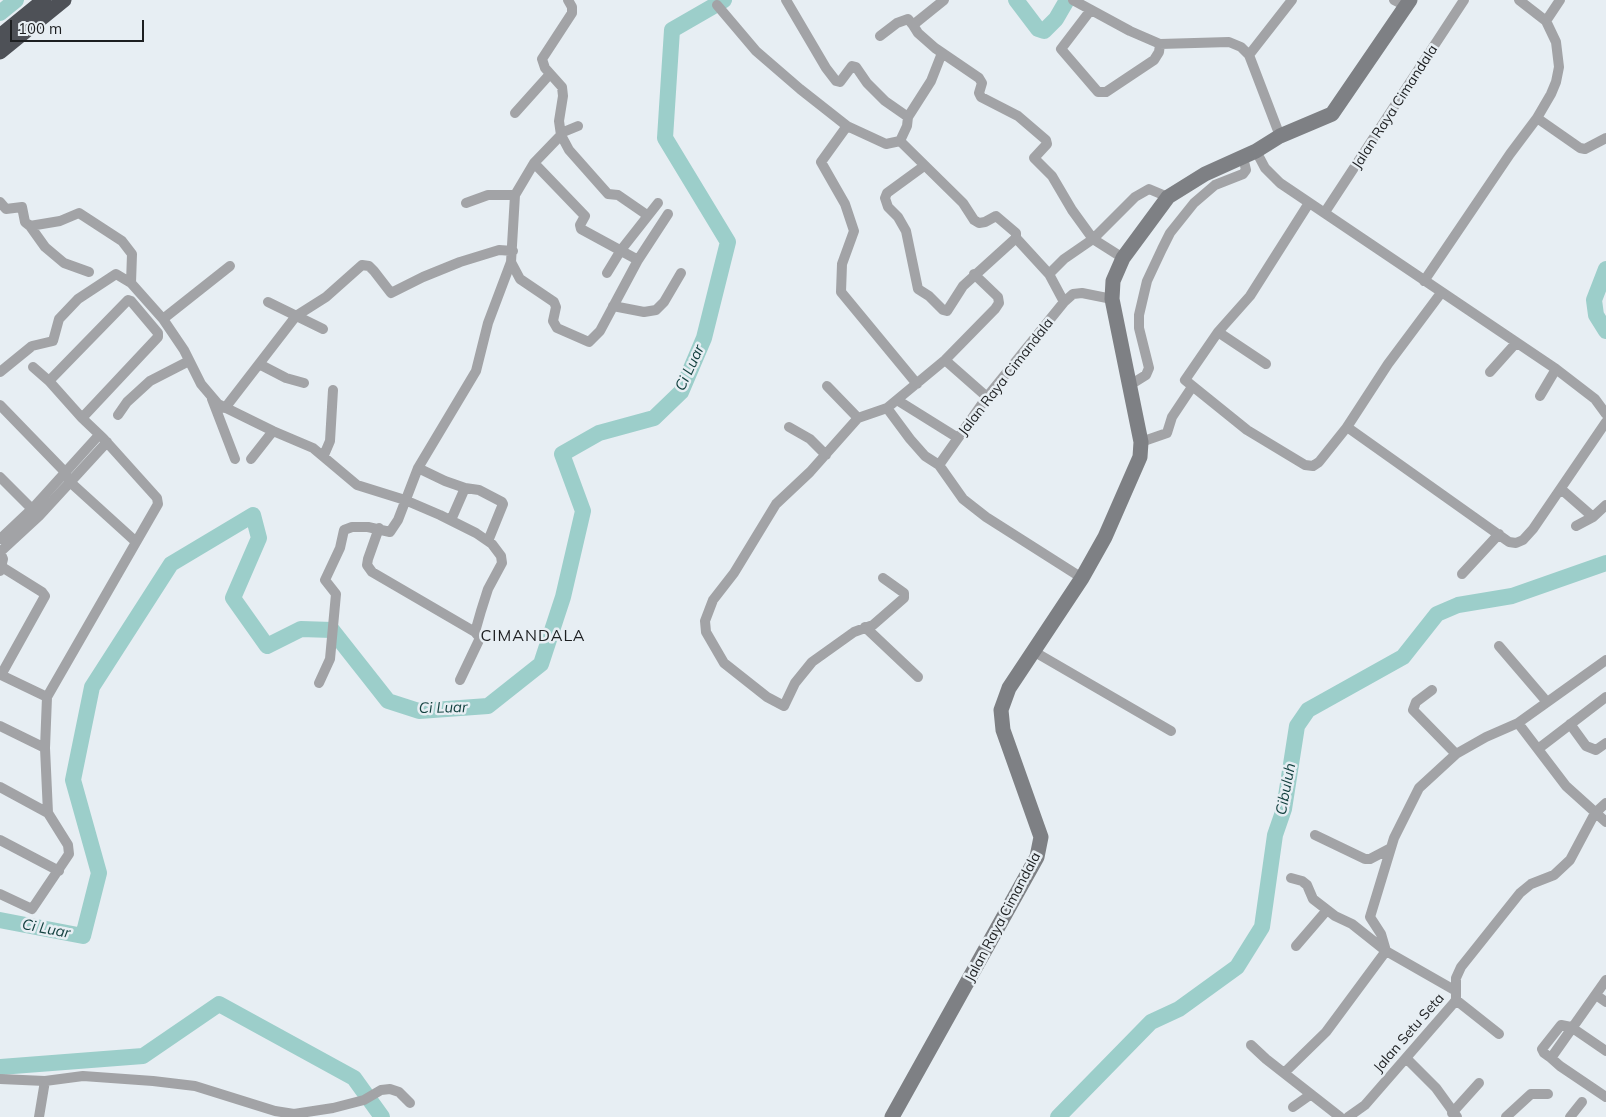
<!DOCTYPE html>
<html>
<head>
<meta charset="utf-8">
<style>
	body { margin:0 }
	#map { position:relative; width:1606px; height:1117px; overflow:hidden; background:#e7eef3; font-family:Mulish,sans-serif }
	canvas { display:block }
	.scale { position:absolute; left:10px; top:20px; width:134px; height:22px; box-sizing:border-box; border:2px solid #1d1f21; border-top:0; padding-left:6px; font-size:15px; line-height:18px; white-space:nowrap; color:#1d1f21; -webkit-text-stroke:4px #e7eef3; paint-order:stroke }
</style>
</head>
<body>
<div id="map">
<canvas width="1606" height="1117"></canvas>
<div class="scale">100 m</div>
</div>
<script>
const context = document.querySelector('canvas').getContext('2d');
context.lineJoin = 'round';
const shape = rows => new Path2D(rows.map(r => 'M' + r).join(''));
function stroke(path, color, width, dash) { context.strokeStyle = color; context.lineWidth = width; context.lineCap = dash ? 'butt' : 'round'; context.setLineDash(dash || []); context.stroke(path); }
function drawText(font, color, halo, rows, align = 'center') {
  context.font = font + ' Mulish,sans-serif'; context.lineWidth = 5; context.setLineDash([]); context.textBaseline = 'middle'; context.strokeStyle = halo; context.fillStyle = color; for (const [text, x, y, turn = 0] of rows) {
    context.save(); context.translate(x, y); context.rotate((+turn || 0) * Math.PI / 180); context.textAlign = isNaN(turn) ? turn : align; if (halo) context.strokeText(text, 0, 0); context.fillText(text, 0, 0); context.restore();
  }
}
stroke(shape([
	[1016,0,1038,29,1044,31,1056,19,1067,0],
	[0,13,16,0],
	[1606,269,1594,300,1596,315,1606,331],
	[0,920,83,936,99,873,73,780,92,687,171,564,253,515,259,538,233,598,267,646,301,629,332,630,388,701,419,711,488,706,541,664,563,597,583,511,562,454,599,433,654,418,681,392,704,338,728,242,665,138,672,30,724,0],
	[0,1067,143,1056,219,1004,354,1078,382,1117],
	[1058,1117,1151,1022,1179,1009,1237,967,1262,927,1275,835,1284,809,1297,726,1308,710,1403,657,1437,614,1458,605,1512,596,1606,563]
]), '#9cceca', 16);
stroke(shape([
	[786,0,826,68,836,81,840,82,852,66,856,67,867,83,885,101,908,117],
	[944,0,913,25,918,33,935,48,979,78,982,83,979,93,981,97,1018,116,1046,140,1047,144,1034,158,1052,176,1072,210,1093,239,1123,258],
	[1073,0,1130,31,1160,44,1229,42,1241,47,1249,55,1280,136],
	[1394,0,1406,6],
	[1519,0,1546,21],
	[717,5,756,51,800,89,847,126,886,144,900,141],
	[1090,11,1061,49,1098,92,1106,92,1154,60,1159,52,1160,44],
	[880,36,897,23,908,19,913,25],
	[1249,55,1292,0],
	[515,113,550,74],
	[908,117,931,81,942,53],
	[1537,118,1580,148,1585,149,1606,138],
	[847,126,821,162,845,204,854,231,842,264,841,292,917,384],
	[561,133,578,126],
	[561,135,569,150,608,194,618,195,647,215],
	[900,141,963,203,974,220,979,223,985,222,996,216,1016,233,1016,238,1049,274,1064,302],
	[900,141,907,126,908,117],
	[1256,151,1265,168,1280,183,1556,369,1595,399,1606,414],
	[534,163,585,216,580,225,581,229,638,260],
	[924,166,887,193,885,198,888,207,898,217,906,231,918,289,929,296,943,310,947,311,963,286,1016,238],
	[0,202,6,209,22,207,25,222,30,226,60,221,79,213,122,241,132,254,131,283,163,319,184,350,201,384,218,404,273,431,313,448,357,485,405,500,440,515,476,533,492,544,501,556,502,563,488,589,481,611,475,632,480,638,460,680],
	[466,203,488,195,515,195],
	[1309,203,1250,296,1218,332,1185,380,1247,430,1305,465,1313,466,1319,462,1347,427,1388,364,1441,293],
	[1325,212,1464,0],
	[30,226,45,247,64,263,89,272],
	[511,262,520,279,554,302,556,307,553,321,557,328,589,342,600,331,638,260,668,214],
	[607,273,621,250,658,203],
	[1049,274,1064,259,1093,239,1135,197,1149,189,1168,197],
	[1424,281,1510,154,1537,118,1551,94,1556,82,1559,67,1556,42,1546,21,1560,0],
	[268,302,323,329],
	[613,306,644,312,656,310,664,302,681,273],
	[163,319,230,266],
	[1218,332,1266,364],
	[945,360,987,397],
	[259,364,286,378,304,383],
	[33,367,49,381,82,418],
	[0,372,32,346,53,341,59,319,78,299,116,274,131,283],
	[1490,372,1516,343],
	[1130,385,1146,375,1149,368,1139,328,1139,315,1147,281,1162,249,1170,233,1194,203,1215,185,1243,174,1246,170,1243,157],
	[827,386,858,418],
	[1540,396,1556,369],
	[212,399,235,459],
	[897,400,958,438],
	[0,405,65,472,70,482,135,541],
	[225,408,296,316,326,297,362,265,369,266,374,271,391,293,423,277,460,262,499,250,513,251],
	[887,408,910,439,925,456,939,465],
	[118,415,127,402,150,381,189,361],
	[789,427,810,439,826,455],
	[1347,427,1509,542,1516,543,1523,540,1533,529,1606,422],
	[1141,442,1167,433,1172,417,1192,387],
	[324,455,330,441,333,390],
	[251,459,273,431],
	[418,468,445,481,465,488],
	[0,477,37,514],
	[1561,489,1593,517,1576,526],
	[1593,517,1606,505],
	[451,520,465,488,479,490,502,502,503,504,488,541],
	[379,528,368,559,367,565,372,572,475,632],
	[0,539,32,509,99,435],
	[2,567,42,592,45,596,1,675,47,697],
	[0,571,3,559,0,552,39,516,107,442],
	[1462,574,1499,534],
	[883,578,904,593,904,598,873,625,854,632,812,662,795,683,784,706,767,697,724,663,706,632,705,621,713,600,734,573,776,504,810,472,858,418,887,408,945,360,995,309,999,303,998,297,974,274],
	[1082,578,986,517,963,499,939,465,987,397,1064,302,1073,294,1082,293,1112,299],
	[865,627,918,677],
	[1499,646,1547,702],
	[1033,651,1171,731],
	[319,683,330,659,336,594,325,580,340,548,344,530,352,527,368,527,390,532,398,520,418,468,476,371,488,323,511,262,515,195,534,163,561,135,559,121,563,96,562,87,545,68,542,59,572,13,572,7,568,0],
	[1432,690,1416,702,1413,710,1456,754],
	[1518,723,1606,660],
	[1570,724,1586,746,1596,750,1606,743],
	[0,726,45,748],
	[1538,749,1606,697],
	[0,787,48,813],
	[1315,835,1365,859,1370,859,1391,848],
	[0,840,59,871],
	[1291,878,1302,881,1307,885,1313,899,1335,916,1352,924,1386,951,1456,991],
	[0,894,32,909,69,854,68,845,48,813,45,748,47,697,158,504,157,498,103,438,82,418,158,337,158,333,131,301,128,300,49,381],
	[1296,946,1327,910],
	[1606,980,1551,1058,1560,1066,1606,1097],
	[1596,995,1606,1002],
	[1456,1000,1499,1034],
	[1251,1045,1266,1059,1340,1117],
	[1551,1058,1544,1053,1542,1049,1561,1025,1571,1027,1606,1051],
	[1407,1059,1436,1088,1457,1117],
	[1284,1073,1326,1032,1386,951,1381,934,1370,917,1394,838,1419,788,1456,754,1486,737,1518,723,1566,786,1606,822],
	[0,1079,45,1081,83,1076,153,1081,195,1086,275,1111,294,1114,333,1108,364,1100,381,1090,390,1089,399,1092,410,1103],
	[1293,1107,1310,1095],
	[1452,1113,1479,1083],
	[39,1117,45,1081],
	[1348,1117,1365,1105,1452,1005,1456,1000,1456,978,1461,967,1520,893,1531,884,1554,875,1570,860,1595,813,1606,803],
	[1506,1117,1531,1094,1548,1094],
	[1570,1117,1582,1102]
]), '#a2a3a6', 10);
stroke(shape([
	[892,1117,1037,857,1041,837,1003,730,1001,710,1009,688,1082,578,1105,537,1140,457,1141,442,1112,299,1113,281,1123,258,1168,197,1205,174,1256,151,1280,136,1332,114,1410,0]
]), '#7e8084', 15);
stroke(shape([
	[0,36,44,0],
	[0,52,64,0]
]), '#4e5157', 15);
drawText('14px', '#1d1f21', '#e7eef3', [
	["Jalan Raya Cimandala",1395,107,-57],
	["Jalan Raya Cimandala",1006,377,-52],
	["Jalan Raya Cimandala",1003,917,-62],
	["Jalan Setu Seta",1409,1033,-49]
]);
drawText('italic 15px', '#113f3d', '#e7eef3', [
	["Ci Luar",690,368,-65],
	["Ci Luar",443,708,-1],
	["Cibuluh",1286,789,-79],
	["Ci Luar",46,929,11]
]);
context.letterSpacing = '1px';
drawText('16px', '#1d1f21', '#e7eef3', [
	["CIMANDALA",533,636]
]);
context.letterSpacing = '0px';
</script>
</body>
</html>
